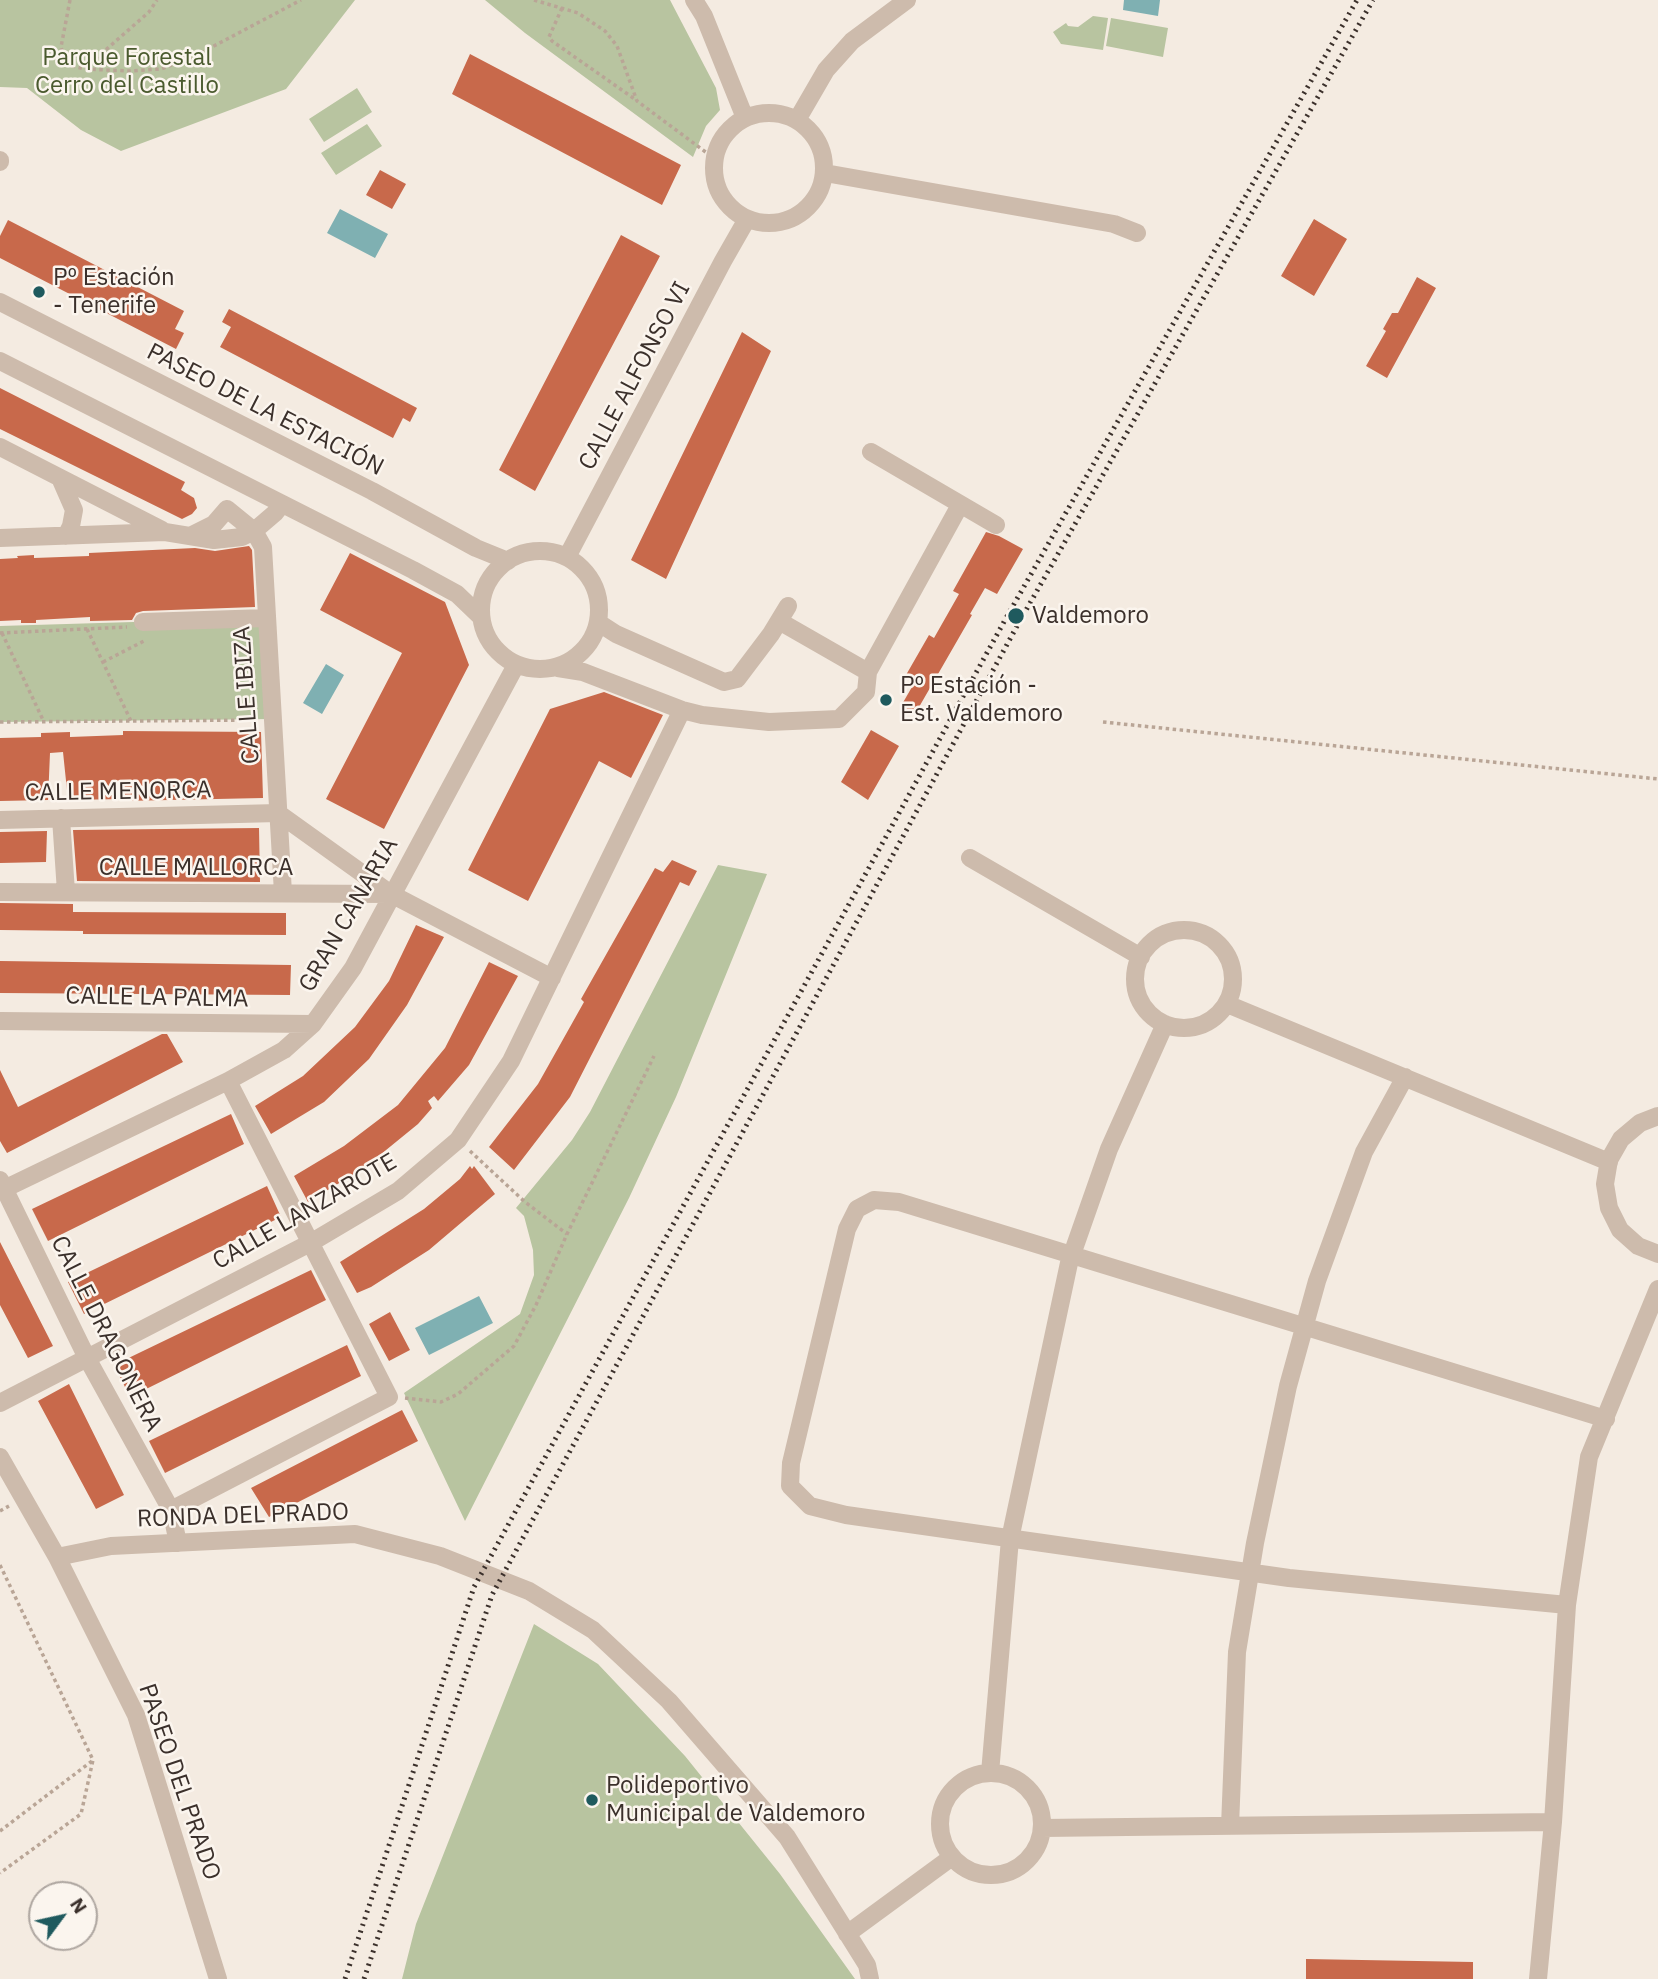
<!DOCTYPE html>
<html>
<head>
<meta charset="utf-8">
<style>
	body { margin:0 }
	#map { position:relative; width:1658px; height:1979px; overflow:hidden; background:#f4ebe1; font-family:"IBM Plex Sans",sans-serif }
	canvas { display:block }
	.north { position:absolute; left:28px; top:1881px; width:70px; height:70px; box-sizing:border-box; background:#fbf5ee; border:2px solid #aea6a0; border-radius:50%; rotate:57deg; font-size:19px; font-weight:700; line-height:28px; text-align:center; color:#3b302b }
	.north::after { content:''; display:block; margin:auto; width:24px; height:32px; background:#1f5a5e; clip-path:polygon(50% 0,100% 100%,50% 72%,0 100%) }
</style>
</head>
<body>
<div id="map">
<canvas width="1658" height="1979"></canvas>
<div class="north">N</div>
</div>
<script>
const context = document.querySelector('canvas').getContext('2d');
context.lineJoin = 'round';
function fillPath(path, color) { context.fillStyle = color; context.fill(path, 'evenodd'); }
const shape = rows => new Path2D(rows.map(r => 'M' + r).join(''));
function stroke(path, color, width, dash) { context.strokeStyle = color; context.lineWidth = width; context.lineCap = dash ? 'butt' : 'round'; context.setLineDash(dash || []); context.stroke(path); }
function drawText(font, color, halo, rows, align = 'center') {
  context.font = font + ' "IBM Plex Sans",sans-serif'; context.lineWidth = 5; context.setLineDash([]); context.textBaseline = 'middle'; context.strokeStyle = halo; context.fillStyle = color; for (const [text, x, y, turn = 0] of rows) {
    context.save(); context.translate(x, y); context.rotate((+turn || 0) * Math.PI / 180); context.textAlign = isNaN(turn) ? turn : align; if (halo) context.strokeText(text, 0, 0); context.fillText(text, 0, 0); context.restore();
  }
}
fillPath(shape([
	[0,0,355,0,286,89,121,151,81,130,27,88,0,87],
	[485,0,670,0,716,88,720,110,706,126,693,157,525,33],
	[1093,16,1108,18,1103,50,1061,44,1053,32,1066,23,1068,26,1078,27],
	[1111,18,1168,28,1163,57,1106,46],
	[357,88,372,112,324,142,309,119],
	[367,124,382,146,336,175,321,153],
	[266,618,272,719,0,722,0,626],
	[718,865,767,874,676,1097,629,1198,465,1521,404,1393,520,1314,534,1275,533,1250,524,1216,516,1208,572,1140,590,1112],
	[534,1624,598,1664,685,1756,780,1874,855,1979,402,1979,416,1924]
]), '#b8c4a0');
fillPath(shape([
	[1124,0,1160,0,1158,16,1123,10],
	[340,209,388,234,375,258,327,233],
	[326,664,344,675,322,714,303,703],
	[479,1296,493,1323,429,1355,415,1328]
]), '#7fb0b2');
fillPath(shape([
	[470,54,681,165,662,205,452,94],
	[380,170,406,184,392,209,366,195],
	[1314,219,1347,239,1314,296,1281,276],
	[8,220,184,311,175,329,184,333,176,349,0,258,0,236],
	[621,235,660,256,535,491,499,470],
	[1417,277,1436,288,1387,378,1366,366,1386,331,1383,329,1392,313,1398,313],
	[229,309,417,408,410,422,403,418,393,438,220,347,231,327,222,322],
	[742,332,771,351,666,579,631,560],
	[0,388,185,482,181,490,194,498,197,508,192,514,182,519,0,429],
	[986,532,999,536,1023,549,997,594,985,588,970,614,972,615,915,714,901,706,916,680,906,675,929,635,934,638,959,594,953,591],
	[249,546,252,550,255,607,143,611,136,613,132,620,90,621,90,617,36,620,36,623,21,623,21,620,0,621,0,559,18,558,17,556,34,555,34,558,89,556,89,553,195,548,215,551],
	[350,553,445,602,469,665,384,829,326,799,402,653,320,610],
	[604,692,663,715,631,778,599,761,528,901,468,870,550,709],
	[871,730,899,746,868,800,841,782],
	[123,731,261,732,263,798,123,801,123,799,68,800,63,752,50,753,48,800,0,801,0,738,41,737,41,733,70,732,70,737,123,735],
	[259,828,260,882,77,881,73,830],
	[47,831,46,862,0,863,0,832],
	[672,860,697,871,689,886,680,882,570,1097,514,1170,489,1147,538,1084,584,1002,581,999,655,868,663,872],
	[0,903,73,904,73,912,286,913,286,935,83,934,83,931,0,930],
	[416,925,444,937,407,1005,369,1059,324,1102,271,1134,255,1106,303,1076,355,1027,389,981],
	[0,961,291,965,290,995,0,993],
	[489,962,518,976,469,1065,438,1101,434,1096,428,1101,432,1108,418,1124,364,1168,308,1202,294,1176,344,1146,398,1105,445,1048],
	[162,1034,167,1034,183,1062,7,1153,0,1141,0,1070,18,1107],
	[231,1114,244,1144,48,1241,32,1209],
	[470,1166,472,1169,474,1166,495,1194,429,1250,371,1287,357,1293,340,1262,424,1209,460,1179],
	[267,1186,281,1217,84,1314,68,1282],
	[0,1242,53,1346,28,1358,0,1305],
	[311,1270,326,1300,130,1397,114,1365],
	[390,1312,410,1350,389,1361,369,1324],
	[347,1345,361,1376,165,1473,149,1441],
	[69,1384,124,1495,96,1509,38,1401],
	[402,1410,418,1441,269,1517,251,1488],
	[1306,1959,1473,1962,1473,1979,1306,1979]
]), '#c8694b');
stroke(shape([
	[70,0,61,47,64,58,73,66,84,69,129,71,161,69,195,56,301,0],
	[534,0,578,13,605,31,617,46,637,101,715,159],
	[562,8,549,37,552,41,636,100],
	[85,68,149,12,157,0],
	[87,629,131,721],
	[0,633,127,627],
	[2,633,44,722],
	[103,662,144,641,144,638],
	[0,722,257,720],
	[1103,722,1658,779],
	[470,1151,525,1202,567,1234],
	[405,1398,441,1402,458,1394,514,1346,536,1305,567,1234,654,1056],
	[0,1511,9,1506],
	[0,1565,93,1760,81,1814,0,1873],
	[0,1831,92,1761]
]), '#b9a596', 3.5, [3.5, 3.5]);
stroke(shape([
	[694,0,704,16,745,118],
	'714 168a55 55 0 1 1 110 0a55 55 0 1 1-110 0Z',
	[797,120,826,70,852,41,907,0],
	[0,160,0,162],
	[825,173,1114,224,1137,233],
	[0,302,372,491,476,548,508,561],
	[0,361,413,570,457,594,481,617],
	[0,447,162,530],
	[871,452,996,525],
	[60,478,74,510,71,526,66,536],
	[227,509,254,531,263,547,283,893],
	[190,536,214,524,227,509],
	[0,538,165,532,214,540,242,537,254,531,275,513,282,504],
	'481 610a59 59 0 1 1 118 0a59 59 0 1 1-118 0Z',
	[567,557,723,261,747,219],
	[779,621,868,672],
	[143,622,266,618],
	[599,623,616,634,724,682,737,679,771,634,788,606],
	[558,668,583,672,682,710,702,715,769,722,839,719,866,692,868,672,960,505],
	[61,818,66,892],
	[0,820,278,813,391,894,552,978],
	[970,858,1141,957],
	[0,892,391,894],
	'1135 979a49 49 0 1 1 98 0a49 49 0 1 1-98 0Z',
	[1227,1004,1609,1162],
	[0,1021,313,1024],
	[1658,1116,1640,1123,1621,1139,1609,1160,1605,1184,1609,1208,1620,1230,1638,1246,1658,1254],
	[0,1180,87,1358,171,1510,178,1543],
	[0,1191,228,1081,284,1050,313,1024,353,968,516,665],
	[0,1403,312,1242,398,1191,458,1140,511,1061,682,710],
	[0,1457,57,1557,136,1715,218,1979],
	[171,1510,389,1397,228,1081],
	[57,1557,111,1546,355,1534,440,1556,529,1591,593,1630,669,1701,787,1837,867,1965,870,1979],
	[1567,1605,1289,1578,846,1515,810,1506,790,1486,791,1463,847,1229,857,1209,874,1200,899,1202,1606,1419],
	[990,1773,1010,1539,1069,1263,1109,1149,1165,1024],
	'940 1824a51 51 0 1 1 102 0a51 51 0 1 1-102 0Z',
	[1230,1826,1237,1652,1255,1543,1288,1386,1317,1281,1364,1152,1405,1077],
	[1042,1828,1553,1822],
	[847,1934,952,1857],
	[1538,1979,1553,1822,1567,1605,1589,1457,1658,1289]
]), '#cdbbac', 18);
stroke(shape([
	[345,1979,474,1587,1005,620,1357,0],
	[364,1979,492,1595,1017,626,1373,0]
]), '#3b302b', 5, [2, 5]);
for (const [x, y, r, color] of [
	[39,292,7,"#1f5a5e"],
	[1016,616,9,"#1f5a5e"],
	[886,700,7,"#1f5a5e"],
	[592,1800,7,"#1f5a5e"]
]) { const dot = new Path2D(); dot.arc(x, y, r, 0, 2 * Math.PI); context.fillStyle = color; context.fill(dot); stroke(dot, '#fbf5ee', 2.5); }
drawText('24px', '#4a5a2e', '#fbf5ee', [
	["Parque Forestal",127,58],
	["Cerro del Castillo",127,86]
]);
drawText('24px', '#3b302b', '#fbf5ee', [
	["Pº Estación",53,278],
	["- Tenerife",53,306],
	["Valdemoro",1032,616],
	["Pº Estación -",900,686],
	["Est. Valdemoro",900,714],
	["Polideportivo",606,1786],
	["Municipal de Valdemoro",606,1814]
], 'left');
drawText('24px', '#3b302b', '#fbf5ee', [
	["CALLE ALFONSO VI",635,376,-62],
	["PASEO DE LA ESTACIÓN",265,410,27],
	["CALLE IBIZA",247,695,-94],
	["CALLE MENORCA",118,792,-1],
	["CALLE MALLORCA",196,868],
	["GRAN CANARIA",349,915,-60],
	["CALLE LA PALMA",157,998,1],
	["CALLE LANZAROTE",305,1212,-30],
	["CALLE DRAGONERA",106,1334,63],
	["RONDA DEL PRADO",243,1516,-2],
	["PASEO DEL PRADO",179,1782,71]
]);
</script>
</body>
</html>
